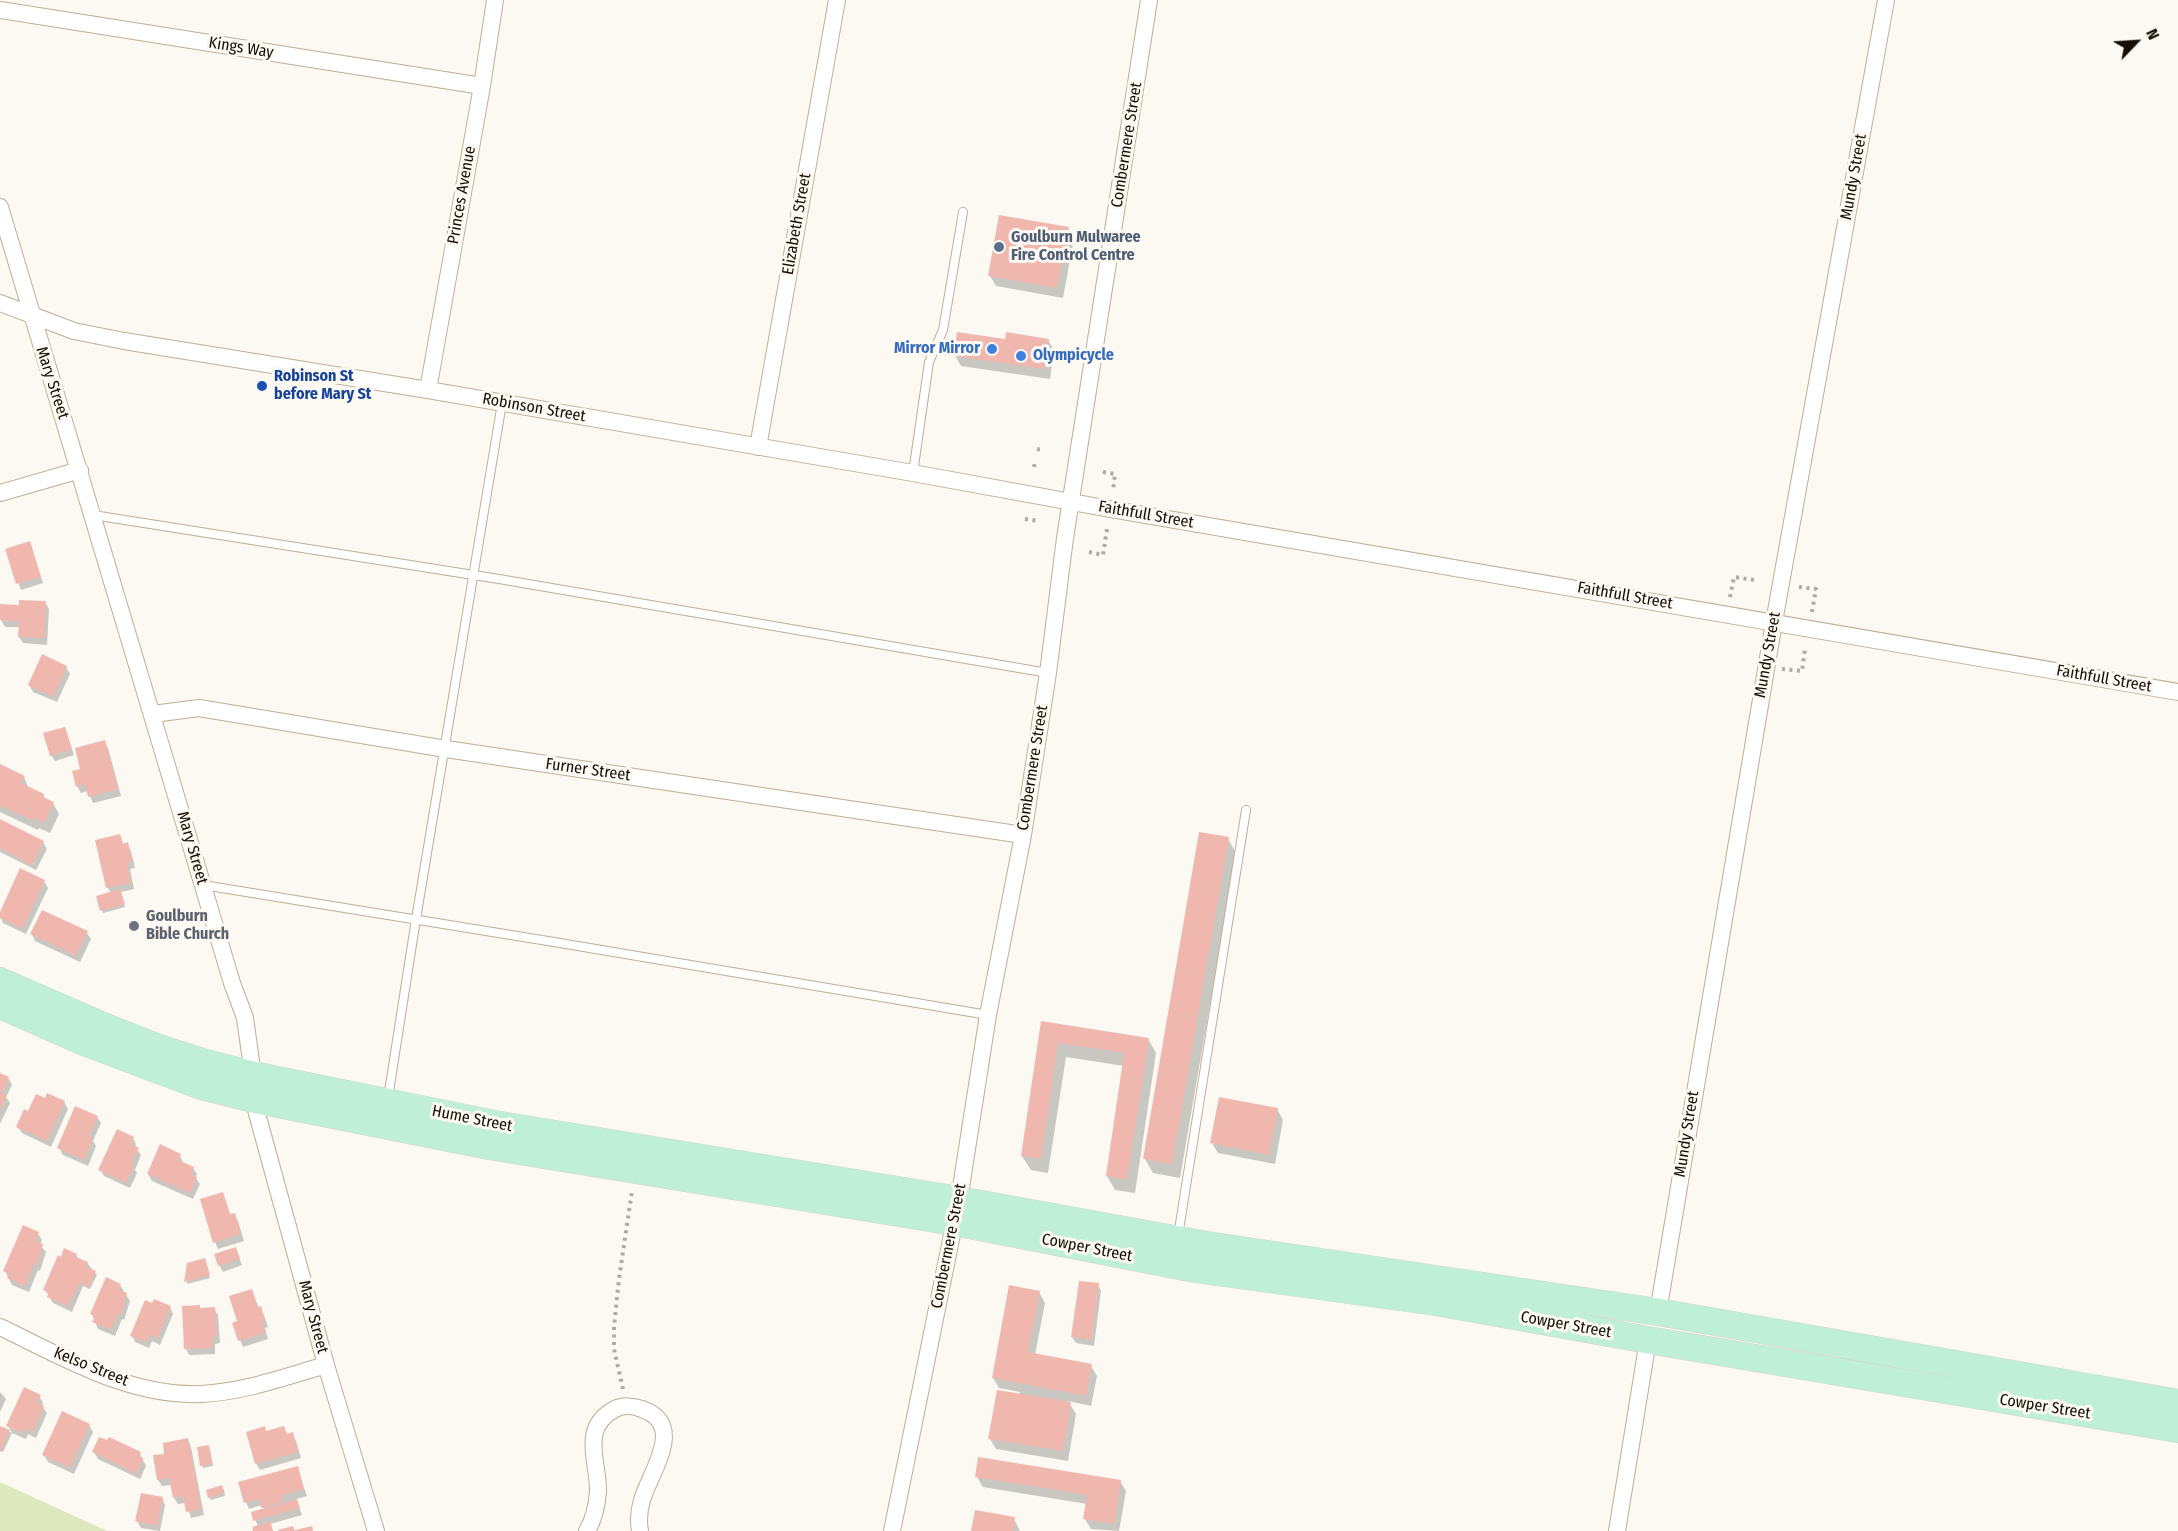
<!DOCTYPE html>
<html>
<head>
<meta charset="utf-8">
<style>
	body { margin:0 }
	#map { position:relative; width:2178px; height:1531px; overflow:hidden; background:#fcf9f3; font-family:"Fira Sans Condensed",sans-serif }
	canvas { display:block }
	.north { position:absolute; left:2106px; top:12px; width:60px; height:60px; -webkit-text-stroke:4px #fcf9f3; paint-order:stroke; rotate:65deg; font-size:16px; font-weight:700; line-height:24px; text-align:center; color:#140e05 }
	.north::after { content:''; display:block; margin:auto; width:21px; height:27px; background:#140e05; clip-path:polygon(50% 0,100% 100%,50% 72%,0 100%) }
</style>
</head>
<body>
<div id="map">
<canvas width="2178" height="1531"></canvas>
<div class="north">N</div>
</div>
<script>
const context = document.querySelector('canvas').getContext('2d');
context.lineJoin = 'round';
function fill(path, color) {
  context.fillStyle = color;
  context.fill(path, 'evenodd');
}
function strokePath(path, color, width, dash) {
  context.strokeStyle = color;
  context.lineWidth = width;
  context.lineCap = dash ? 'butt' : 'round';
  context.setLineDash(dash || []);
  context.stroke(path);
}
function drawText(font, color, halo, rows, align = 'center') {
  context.font = font + ' "Fira Sans Condensed",sans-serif';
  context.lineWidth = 6;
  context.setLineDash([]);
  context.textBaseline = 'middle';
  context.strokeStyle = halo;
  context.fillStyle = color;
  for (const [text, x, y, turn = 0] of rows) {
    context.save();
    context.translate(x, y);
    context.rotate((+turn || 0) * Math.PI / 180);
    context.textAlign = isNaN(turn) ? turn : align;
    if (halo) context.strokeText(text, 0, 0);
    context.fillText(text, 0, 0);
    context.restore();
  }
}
const green = new Path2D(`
	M 0,1482 L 107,1531 L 0,1531 Z`);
const shadow = new Path2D(`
	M 1068,228 L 1074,238 L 1063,298 L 996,286 L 990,276 Z
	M 1048,340 L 1054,350 L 1050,379 L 961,366 L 955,355 Z
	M 29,543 L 43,583 L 21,590 L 7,550 Z
	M 45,602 L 49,609 L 47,645 L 23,643 L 19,637 L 20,627 L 5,627 L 1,620 L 20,606 Z
	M 42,656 L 66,667 L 70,674 L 57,702 L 33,692 L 29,685 Z
	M 65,728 L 74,755 L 55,761 L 51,755 Z
	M 104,742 L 108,748 L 121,796 L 93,803 L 88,791 L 81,793 L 77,786 L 82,770 Z
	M 0,766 L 24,777 L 29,789 L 43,795 L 47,801 L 53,803 L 59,814 L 50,833 L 39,828 L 38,830 L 0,812 Z
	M 0,820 L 43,842 L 47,849 L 36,870 L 0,852 Z
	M 120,836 L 124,845 L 127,844 L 131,851 L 135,868 L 130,869 L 134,889 L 121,892 L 125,907 L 103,913 L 98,897 L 111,893 L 108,888 L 97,841 Z
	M 1228,839 L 1236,853 L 1180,1178 L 1153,1173 L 1145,1159 Z
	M 44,881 L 48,888 L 26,934 L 3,923 L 0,915 Z
	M 87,933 L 91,939 L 80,962 L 35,941 L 32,934 Z
	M 1043,1023 L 1148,1039 L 1156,1053 L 1135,1193 L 1115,1190 L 1107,1176 L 1124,1066 L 1066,1057 L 1048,1173 L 1031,1170 L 1022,1156 Z
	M 0,1074 L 8,1078 L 12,1085 L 6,1097 L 10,1103 L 0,1124 Z
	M 64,1102 L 68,1109 L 51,1147 L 22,1133 L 18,1127 L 29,1113 Z
	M 1277,1109 L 1283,1120 L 1275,1164 L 1218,1153 L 1212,1143 Z
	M 97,1117 L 101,1123 L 93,1141 L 96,1146 L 88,1166 L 63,1155 L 59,1148 Z
	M 133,1138 L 136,1144 L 135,1147 L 141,1155 L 135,1170 L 137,1173 L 130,1188 L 104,1176 L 100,1169 Z
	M 180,1155 L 183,1163 L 193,1168 L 197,1174 L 195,1177 L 200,1184 L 193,1199 L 152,1181 L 148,1174 Z
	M 222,1194 L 231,1216 L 234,1215 L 238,1221 L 244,1241 L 218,1249 L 215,1242 Z
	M 38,1234 L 42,1240 L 40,1245 L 46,1252 L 40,1271 L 38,1270 L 29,1292 L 12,1285 L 5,1271 Z
	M 235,1248 L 242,1265 L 223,1272 L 219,1265 Z
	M 76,1255 L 79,1260 L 87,1263 L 97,1275 L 90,1289 L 83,1286 L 72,1312 L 53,1303 L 45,1290 Z
	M 206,1263 L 210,1278 L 187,1284 L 188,1265 Z
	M 120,1285 L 130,1301 L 124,1320 L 122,1319 L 115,1336 L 98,1329 L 92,1314 Z
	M 1098,1285 L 1101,1291 L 1094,1346 L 1076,1343 L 1072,1337 Z
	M 251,1290 L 259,1309 L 264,1315 L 268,1327 L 265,1328 L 268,1339 L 243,1347 L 234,1324 L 239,1322 Z
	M 1039,1292 L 1045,1303 L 1035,1355 L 1091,1366 L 1097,1376 L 1091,1406 L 1068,1401 L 1076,1414 L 1068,1461 L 996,1449 L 990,1439 L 1020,1392 L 999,1388 L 993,1378 Z
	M 153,1305 L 170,1307 L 173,1314 L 160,1345 L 152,1341 L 149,1348 L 135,1342 L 132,1335 Z
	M 201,1309 L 214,1309 L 218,1315 L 220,1343 L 215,1344 L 215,1354 L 189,1355 L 186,1349 Z
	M 0,1392 L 6,1399 L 0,1412 Z
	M 39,1396 L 43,1403 L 42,1406 L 47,1413 L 36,1438 L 28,1434 L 26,1439 L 12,1433 L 3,1452 L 0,1451 L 0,1427 L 12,1433 L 8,1426 Z
	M 89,1425 L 93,1432 L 74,1474 L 48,1462 L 44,1455 Z
	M 283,1428 L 288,1435 L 292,1434 L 296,1441 L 301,1458 L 260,1470 L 256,1463 L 267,1432 Z
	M 188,1440 L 191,1447 L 204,1515 L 191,1518 L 186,1503 L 178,1504 L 174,1498 L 171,1485 L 162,1486 L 158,1480 L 166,1455 Z
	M 210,1449 L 213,1466 L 203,1468 L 202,1465 Z
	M 94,1452 L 140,1454 L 146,1466 L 140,1479 L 98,1459 Z
	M 297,1468 L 307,1496 L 296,1499 L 302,1515 L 270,1524 L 273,1531 L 254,1531 L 258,1526 L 252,1513 L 264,1510 L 262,1505 L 249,1509 L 246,1502 Z
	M 977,1477 L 1120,1481 L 1126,1491 L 1119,1531 L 1091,1529 L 1085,1519 L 1087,1504 L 983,1487 Z
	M 223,1489 L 225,1496 L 211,1500 L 209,1497 Z
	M 162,1498 L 165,1505 L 160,1531 L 141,1528 L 137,1521 Z
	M 1014,1519 L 1020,1531 L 973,1531 Z`);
const building = new Path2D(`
	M 999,215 L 1069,227 L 1057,288 L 988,276 Z
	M 957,332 L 1005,339 L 1006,332 L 1049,339 L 1044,369 L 953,356 Z
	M 30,541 L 41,577 L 16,584 L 5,549 Z
	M 19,600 L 46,601 L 44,638 L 18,637 L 19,621 L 0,620 L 0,604 L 19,605 Z
	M 42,654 L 67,666 L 53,697 L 28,685 Z
	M 65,727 L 72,749 L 50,756 L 43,733 Z
	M 105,740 L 118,789 L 88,797 L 85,784 L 76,787 L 72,771 L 80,769 L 75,748 Z
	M 0,764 L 25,776 L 21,783 L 44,794 L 43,797 L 54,802 L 44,823 L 33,818 L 32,820 L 0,806 Z
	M 0,819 L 44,841 L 32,865 L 0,848 Z
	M 1199,832 L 1229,837 L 1172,1164 L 1143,1159 Z
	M 120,834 L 123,844 L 128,842 L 132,861 L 127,862 L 131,883 L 106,888 L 95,840 Z
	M 20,868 L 45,880 L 22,929 L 0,918 L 0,912 Z
	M 120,889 L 125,904 L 100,911 L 96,896 Z
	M 42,910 L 88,931 L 76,956 L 30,934 Z
	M 1041,1021 L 1149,1038 L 1127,1180 L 1106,1176 L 1124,1053 L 1058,1043 L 1041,1159 L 1021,1156 Z
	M 0,1073 L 9,1077 L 2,1093 L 7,1095 L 0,1110 Z
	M 47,1093 L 65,1101 L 47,1141 L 16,1127 L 24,1109 L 28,1111 L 36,1094 L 45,1098 Z
	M 1219,1097 L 1278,1108 L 1269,1155 L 1210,1143 Z
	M 75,1106 L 98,1116 L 89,1136 L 93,1138 L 84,1160 L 57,1148 Z
	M 117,1129 L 134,1137 L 131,1144 L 139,1148 L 131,1164 L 134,1165 L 126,1183 L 98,1170 Z
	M 160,1144 L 181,1154 L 178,1160 L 194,1167 L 191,1174 L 197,1177 L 190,1193 L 147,1174 Z
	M 223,1192 L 230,1214 L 235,1213 L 241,1234 L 213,1243 L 200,1199 Z
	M 23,1225 L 39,1232 L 35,1241 L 43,1244 L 37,1265 L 34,1264 L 25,1286 L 7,1278 L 9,1274 L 3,1271 Z
	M 236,1247 L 240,1259 L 218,1266 L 214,1254 Z
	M 64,1248 L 77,1254 L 76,1257 L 88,1262 L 86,1267 L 96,1271 L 89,1287 L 79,1283 L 68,1306 L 47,1297 L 49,1293 L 43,1290 L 58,1255 L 61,1257 Z
	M 205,1258 L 210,1275 L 184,1282 L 187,1263 Z
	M 106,1277 L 121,1284 L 118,1289 L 127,1293 L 121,1314 L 118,1313 L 111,1330 L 92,1322 L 95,1316 L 90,1314 Z
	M 1079,1281 L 1099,1283 L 1091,1340 L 1071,1337 Z
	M 1009,1285 L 1040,1291 L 1028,1352 L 1092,1364 L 1086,1396 L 992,1378 Z
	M 252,1289 L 258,1307 L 261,1306 L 265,1321 L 262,1322 L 266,1333 L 238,1341 L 232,1323 L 237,1321 L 229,1296 Z
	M 154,1299 L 171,1306 L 157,1339 L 149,1335 L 146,1342 L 130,1336 L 145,1300 L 152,1303 Z
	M 200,1305 L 200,1308 L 215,1307 L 217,1337 L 212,1337 L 213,1348 L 184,1349 L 182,1306 Z
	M 24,1387 L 41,1395 L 37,1402 L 44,1406 L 32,1432 L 25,1428 L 23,1433 L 6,1426 Z
	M 997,1390 L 1071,1402 L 1063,1451 L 988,1439 Z
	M 62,1411 L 90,1424 L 70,1468 L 42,1455 Z
	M 0,1426 L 10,1430 L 0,1453 Z
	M 265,1426 L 266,1431 L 284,1426 L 287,1434 L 293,1432 L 298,1452 L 255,1464 L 246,1432 Z
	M 99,1437 L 107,1440 L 109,1437 L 141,1452 L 139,1456 L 143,1458 L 136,1474 L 92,1452 Z
	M 188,1438 L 201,1509 L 186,1512 L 183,1496 L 173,1498 L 169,1478 L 157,1480 L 153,1455 L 164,1454 L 163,1443 Z
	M 209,1445 L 212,1464 L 200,1466 L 197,1447 Z
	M 978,1457 L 1121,1480 L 1114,1524 L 1083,1519 L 1087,1495 L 975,1477 Z
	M 298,1466 L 304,1489 L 282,1495 L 283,1501 L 261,1508 L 259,1499 L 244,1503 L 238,1482 Z
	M 222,1485 L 225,1493 L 208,1498 L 206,1490 Z
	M 141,1493 L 163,1497 L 157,1526 L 135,1521 Z
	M 297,1499 L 300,1508 L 253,1521 L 251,1512 Z
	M 975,1510 L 1015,1517 L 1013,1531 L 971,1531 Z
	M 270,1521 L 273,1531 L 253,1531 L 252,1527 Z
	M 293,1526 L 295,1531 L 278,1531 L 278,1530 Z
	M 312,1526 L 313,1531 L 295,1531 L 295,1530 Z`);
const path = new Path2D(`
	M 1037,449 L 1043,450
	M 1034,467 L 1035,462
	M 1103,472 L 1115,474 L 1113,491
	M 1025,519 L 1039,521
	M 1089,552 L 1103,555 L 1107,529
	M 1799,587 L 1816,589 L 1812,612
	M 1730,597 L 1734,577 L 1754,580
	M 1782,669 L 1802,671 L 1805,649
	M 623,1389 L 614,1349 L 614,1327 L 619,1279 L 632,1191`);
const service = new Path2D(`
	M 913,473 L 929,362 L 943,330 L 963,212
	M 93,515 L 499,579 L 1048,673
	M 203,885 L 554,942 L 988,1015
	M 388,1098 L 416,919 L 502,403
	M 1178,1236 L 1246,810`);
const minor = new Path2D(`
	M 0,10 L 482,86
	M 0,207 L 232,983 L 245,1018 L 253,1075 L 253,1099 L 326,1365 L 376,1531
	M 0,303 L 74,331 L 124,341 L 428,390 L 913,473 L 1110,509 L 2178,692
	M 428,390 L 482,86 L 495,0
	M 758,447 L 837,0
	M 0,493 L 80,470
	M 153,714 L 199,708 L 446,749 L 1023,835
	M 1658,1312 L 1774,622 L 1886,0
	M 0,1327 C 63,1357 129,1397 201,1394 C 244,1392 285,1377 326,1365
	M 587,1531 C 594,1519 597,1505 598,1492 C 599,1462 579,1428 615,1409 C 623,1405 634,1406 642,1409 C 687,1425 650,1472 642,1500 C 639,1510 638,1520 640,1531
	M 892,1531 L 959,1200 L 988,1015 L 1023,835 L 1048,673 L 1065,538 L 1149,0
	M 1617,1531 L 1648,1340`);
const primary = new Path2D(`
	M 0,981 L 103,1026 L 156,1047 L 206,1063 L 253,1075 L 494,1124 L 959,1200 L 1207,1245 L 1658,1312 L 2178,1403
	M 0,1005 L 84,1042 L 201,1086 L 253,1099 L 489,1146 L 954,1222 L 1195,1269 L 1436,1302 L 1648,1340 L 2178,1429`);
const markers = [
	[999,247,6,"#5c6f8a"],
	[992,349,6,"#3f7fe0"],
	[1021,356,6,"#3f7fe0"],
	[262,386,6,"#1a4fb4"],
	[134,926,6,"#6b7280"]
];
const streetNames = [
	["Kings Way",241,48,9],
	["Combermere Street",1127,145,-81],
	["Mundy Street",1854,177,-80],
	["Princes Avenue",462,195,-80],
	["Elizabeth Street",797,224,-80],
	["Mary Street",52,383,72],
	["Robinson Street",534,408,10],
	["Faithfull Street",1146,515,10],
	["Faithfull Street",1625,596,10],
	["Mundy Street",1768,655,-80],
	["Faithfull Street",2104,679,10],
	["Combermere Street",1033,768,-81],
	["Furner Street",588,770,8],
	["Mary Street",192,848,74],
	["Hume Street",472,1119,11],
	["Mundy Street",1687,1134,-81],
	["Combermere Street",949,1246,-79],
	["Cowper Street",1087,1248,11],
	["Mary Street",313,1317,75],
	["Cowper Street",1566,1325,10],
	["Kelso Street",91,1367,22],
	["Cowper Street",2045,1407,9]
];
const serviceNames = [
	["Goulburn Mulwaree",1011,238],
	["Fire Control Centre",1011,256]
];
const shopNames = [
	["Mirror Mirror",980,349],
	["Olympicycle",1033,356,"left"]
];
const transitNames = [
	["Robinson St",274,377],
	["before Mary St",274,395]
];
const worshipNames = [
	["Goulburn",146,917],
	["Bible Church",146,935]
];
fill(green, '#dee7be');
fill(shadow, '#0003');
fill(building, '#f0b7ae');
strokePath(service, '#bfae94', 10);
strokePath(minor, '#bfae94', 18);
strokePath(primary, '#d5d4d2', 28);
strokePath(path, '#aeaaa3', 4, [3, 4.5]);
strokePath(service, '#fff', 8);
strokePath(minor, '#fff', 16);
strokePath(primary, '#bfefd6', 27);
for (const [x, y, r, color] of markers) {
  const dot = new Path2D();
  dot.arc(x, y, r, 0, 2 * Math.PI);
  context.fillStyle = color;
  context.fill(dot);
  strokePath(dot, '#fcf9f3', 2);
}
drawText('16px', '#140e05', '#fcf9f3', streetNames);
drawText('bold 16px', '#4e5e75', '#fcf9f3', serviceNames, 'left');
drawText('bold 16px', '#366cbe', '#fcf9f3', shopNames, 'right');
drawText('bold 16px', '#164399', '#fcf9f3', transitNames, 'left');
drawText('bold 16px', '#5b616d', '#fcf9f3', worshipNames, 'left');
</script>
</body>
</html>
